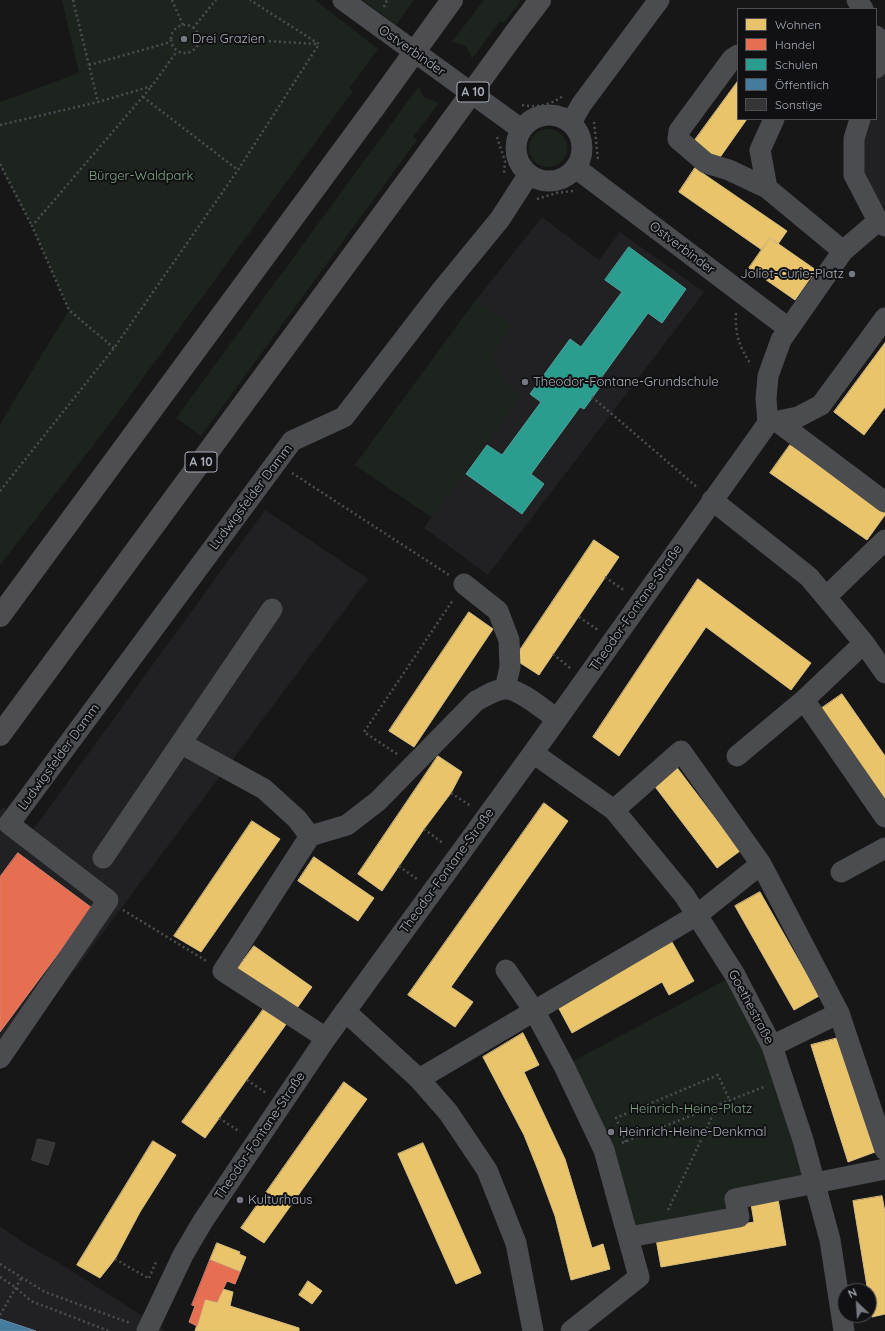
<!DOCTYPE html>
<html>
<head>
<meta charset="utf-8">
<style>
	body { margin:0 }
	#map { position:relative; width:885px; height:1331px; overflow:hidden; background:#171717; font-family:Quicksand,sans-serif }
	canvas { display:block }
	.legend { position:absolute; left:737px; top:8px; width:140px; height:112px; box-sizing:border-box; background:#111113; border:1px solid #4d4f55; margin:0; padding:5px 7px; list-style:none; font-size:12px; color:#a8adb8 }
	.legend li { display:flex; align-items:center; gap:8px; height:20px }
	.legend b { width:20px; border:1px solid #4d4f55 }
	.north { position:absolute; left:837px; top:1283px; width:40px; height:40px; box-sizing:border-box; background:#111113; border:1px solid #4d4f55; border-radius:50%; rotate:335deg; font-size:11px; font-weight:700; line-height:16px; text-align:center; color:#a8adb8 }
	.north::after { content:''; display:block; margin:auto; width:14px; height:18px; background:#757880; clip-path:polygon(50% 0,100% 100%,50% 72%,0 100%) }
</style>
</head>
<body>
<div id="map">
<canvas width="885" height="1331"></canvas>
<ul class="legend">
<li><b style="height:11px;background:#e9c46a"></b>Wohnen</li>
<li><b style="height:11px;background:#e76f51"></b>Handel</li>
<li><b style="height:11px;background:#2a9d8f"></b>Schulen</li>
<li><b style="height:11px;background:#457b9d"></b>Öffentlich</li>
<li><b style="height:11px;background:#353536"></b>Sonstige</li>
</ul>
<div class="north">N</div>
</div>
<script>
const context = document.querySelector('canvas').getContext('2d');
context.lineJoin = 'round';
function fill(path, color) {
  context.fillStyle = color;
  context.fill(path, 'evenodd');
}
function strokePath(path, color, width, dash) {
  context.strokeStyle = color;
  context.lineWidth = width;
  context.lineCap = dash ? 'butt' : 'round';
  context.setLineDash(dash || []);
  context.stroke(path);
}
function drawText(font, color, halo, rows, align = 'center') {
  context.font = font + ' Quicksand,sans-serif';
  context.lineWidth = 4;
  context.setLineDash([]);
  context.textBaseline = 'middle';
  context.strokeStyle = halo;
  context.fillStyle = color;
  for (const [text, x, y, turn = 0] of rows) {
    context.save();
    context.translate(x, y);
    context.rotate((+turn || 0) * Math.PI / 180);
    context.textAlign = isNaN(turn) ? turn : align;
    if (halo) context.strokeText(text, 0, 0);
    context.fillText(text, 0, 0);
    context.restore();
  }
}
const built = new Path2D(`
	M 885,52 L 885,208 L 875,200 L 859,170 L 864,119 L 876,119 L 876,78 Z
	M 542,217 L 599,260 L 620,232 L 704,292 L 488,575 L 424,528 L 431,517 L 355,465 L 476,300 Z
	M 265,510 L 368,579 L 0,1070 L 0,811 L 3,807 L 33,830 Z
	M 0,1226 L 24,1243 L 64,1266 L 166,1331 L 0,1331 Z`);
const green = new Path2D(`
	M 62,0 L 315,0 L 378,49 L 349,88 L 353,91 L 102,434 L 0,565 L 0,424 L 69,310 L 32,226 L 0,167 L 0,102 L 79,73 Z
	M 363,0 L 414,0 L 396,25 Z
	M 484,0 L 521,0 L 504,23 L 500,21 L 472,59 L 466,46 L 455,42 L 451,43 Z
	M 419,86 L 423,97 L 439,103 L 413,137 L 417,140 L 201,436 L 176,418 Z
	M529 148a19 19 0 1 1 38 0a19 19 0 1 1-38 0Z
	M 476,300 L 512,325 L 492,355 L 506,383 L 522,396 L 432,517 L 355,465 Z
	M 735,975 L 815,1183 L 736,1199 L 739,1217 L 629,1237 L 564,1066 Z`);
const homes = new Path2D(`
	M 738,81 L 738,119 L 747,119 L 716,163 L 692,144 Z
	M 695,168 L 787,231 L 778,244 L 770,238 L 762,250 L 679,192 Z
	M 770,238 L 816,270 L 795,300 L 749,268 Z
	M 885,343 L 885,407 L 864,435 L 834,412 Z
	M 790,445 L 885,511 L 885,515 L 867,540 L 770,473 Z
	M 594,540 L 619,557 L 539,675 L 514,659 Z
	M 698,579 L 811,663 L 791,690 L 706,627 L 619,756 L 593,737 Z
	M 469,612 L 493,629 L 414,747 L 389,731 Z
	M 842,694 L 885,756 L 885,805 L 819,710 Z
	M 438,756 L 462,772 L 451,793 L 424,829 L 382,891 L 358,874 Z
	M 675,765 L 740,851 L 717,868 L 653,784 Z
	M 544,803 L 568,821 L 451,987 L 473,1002 L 455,1027 L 408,995 Z
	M 252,821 L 280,839 L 201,952 L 174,936 Z
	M 314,857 L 374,898 L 358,921 L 298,881 Z
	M 760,892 L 819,996 L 794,1010 L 735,906 Z
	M 672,942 L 694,981 L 669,995 L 662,982 L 572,1033 L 558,1007 Z
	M 254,946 L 312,987 L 295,1011 L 237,969 Z
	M 265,1007 L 287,1023 L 205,1138 L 182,1122 Z
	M 523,1033 L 539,1065 L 524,1072 L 565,1159 L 592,1248 L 603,1244 L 610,1269 L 571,1280 L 555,1216 L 538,1170 L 524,1135 L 483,1057 Z
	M 838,1038 L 875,1152 L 848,1162 L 811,1045 Z
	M 344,1082 L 367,1099 L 264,1243 L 241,1228 Z
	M 153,1141 L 176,1155 L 140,1212 L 115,1259 L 100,1278 L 77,1265 Z
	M 423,1143 L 481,1273 L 456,1284 L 398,1154 Z
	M 882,1196 L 885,1212 L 885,1314 L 872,1317 L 853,1201 Z
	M 778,1199 L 786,1245 L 661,1267 L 656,1239 L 754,1222 L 751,1204 Z
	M 217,1243 L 240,1252 L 239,1254 L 246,1257 L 240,1272 L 210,1260 Z
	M 308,1281 L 322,1291 L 312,1304 L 299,1295 Z
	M 223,1289 L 233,1292 L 230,1306 L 299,1328 L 299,1331 L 195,1331 L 205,1299 L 217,1302 Z`);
const shops = new Path2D(`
	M 18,853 L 92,908 L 0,1032 L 0,877 Z
	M 210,1260 L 240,1272 L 235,1284 L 227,1281 L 217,1302 L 205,1299 L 197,1326 L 189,1322 L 195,1306 L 192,1305 Z`);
const schools = new Path2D(`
	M 629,247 L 686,289 L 662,323 L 648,313 L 601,378 L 605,380 L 584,409 L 580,407 L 531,474 L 544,484 L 522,514 L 466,474 L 487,445 L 502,455 L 541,402 L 530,394 L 570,339 L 581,347 L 622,292 L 605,280 Z`);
const public = new Path2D(`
	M 0,1319 L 36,1331 L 0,1331 Z`);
const building = new Path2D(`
	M 38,1139 L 55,1143 L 48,1165 L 32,1160 Z`);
const path = new Path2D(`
	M 73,0 L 98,102
	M 172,0 L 183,25
	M 384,7 L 387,0
	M171 39a14 14 0 1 1 28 0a14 14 0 1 1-28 0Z
	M 193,28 L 216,0
	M 199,37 L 317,44
	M 89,65 L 171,42
	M 143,97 L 238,170
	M 522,105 C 537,108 550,105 563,96
	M 594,122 L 598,160
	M 0,125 L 98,102 L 152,86 L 177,51
	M 497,137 L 505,161 L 504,175
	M 0,164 L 32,226
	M 537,199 L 557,193 L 573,191
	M 736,313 C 735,336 739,345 751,365
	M 114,348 L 69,310 L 32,226 L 152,86
	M 592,397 L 698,488
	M 292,473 L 449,575
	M 0,491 L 114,348 L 238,170 L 319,44 L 250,0
	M 605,577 L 625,591
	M 579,617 L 598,630
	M 553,654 L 570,668
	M 397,754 L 364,732 L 453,600
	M 451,793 L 471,806
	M 424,829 L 444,844
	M 399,866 L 418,880
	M 123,910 L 208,962
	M 247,1080 L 266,1093
	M 219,1118 L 240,1132
	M 626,1142 L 616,1118 L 718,1075 L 730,1101
	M 622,1143 L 766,1086
	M 668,1210 L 717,1106
	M 115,1259 L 148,1278
	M 0,1264 L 45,1292 L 130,1323
	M 0,1277 L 15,1287 L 31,1301 L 109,1331
	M 149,1278 L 156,1262
	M 0,1315 L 22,1277`);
const minor = new Path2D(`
	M 343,0 L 521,129
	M 857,0 L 863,9
	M 876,36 L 882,49 L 876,68
	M 738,55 L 732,59 L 679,131 L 678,139 L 706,163 L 729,170 L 767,188
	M516 148a33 33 0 1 1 66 0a33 33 0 1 1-66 0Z
	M 774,119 L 760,150 L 767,188 L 843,251
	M 860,119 L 854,139 L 854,175 L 878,221
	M 571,123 L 581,105 L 659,0
	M 576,168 L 788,328
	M 778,422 L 885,502
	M 768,423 L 766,399 L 768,376 L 781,340 L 843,251 L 878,221 L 885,226
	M 768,423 L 798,417 L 821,405 L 885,318
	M 712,500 L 809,577 L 864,643 L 885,673
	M 464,584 L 498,611 L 509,640 L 510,667 L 505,689
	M 826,597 L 885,540
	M 804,700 L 885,817
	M 182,744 L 264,789 L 297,819 L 310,836
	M 533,753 L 614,810 L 684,895 L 735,975 L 772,1046 L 803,1140 L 830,1240 L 844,1331
	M 737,756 L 804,700 L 864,643
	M 614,810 L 681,751 L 761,864 L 839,1013 L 885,1150
	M 9,824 L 292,441 L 344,417 L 441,291 L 500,219 L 529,174
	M 103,858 L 272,609
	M 841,872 L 885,848
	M 506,970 L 535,1012 L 564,1066 L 604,1150 L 639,1277 L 571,1331
	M 345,1011 L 419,1079 L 448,1112 L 487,1170 L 516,1243 L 533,1331
	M 326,1038 L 223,971 L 310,836 L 347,825 L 378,801 L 476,701 C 484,697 496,689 505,689 C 519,688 545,711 557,719
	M 772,1046 L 839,1013
	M 0,1058 L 108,900 L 9,824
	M 419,1079 L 697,915 L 761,864
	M 629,1237 L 739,1217 L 735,1199 L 885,1169
	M 147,1331 L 183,1255 L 203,1221 L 326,1038 L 533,753 L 768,423`);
const highway = new Path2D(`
	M 515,33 L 540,0
	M 0,616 L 374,108
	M 0,735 L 430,150`);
const highwayBridge = new Path2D(`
	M 374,108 L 452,0
	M 430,150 L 515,33`);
const markers = [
	[184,39,4,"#757880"],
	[852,274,4,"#757880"],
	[525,382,4,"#757880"],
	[611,1132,4,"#757880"],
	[240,1200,4,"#757880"]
];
const shields = [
	[473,92,32],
	[201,462,32]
];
const shieldNames = [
	["A 10",473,92],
	["A 10",201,462]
];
const poiNames = [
	["Drei Grazien",192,39],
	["Joliot-Curie-Platz",844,274,"right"],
	["Theodor-Fontane-Grundschule",533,382],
	["Heinrich-Heine-Denkmal",619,1132],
	["Kulturhaus",248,1200]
];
const streetNames = [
	["Ostverbinder",412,51,35],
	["Ostverbinder",682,248,37],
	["Ludwigsfelder Damm",251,497,-53],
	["Theodor-Fontane-Straße",636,608,-55],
	["Ludwigsfelder Damm",59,757,-54],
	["Theodor-Fontane-Straße",447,871,-54],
	["Goethestraße",751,1007,62],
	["Theodor-Fontane-Straße",260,1136,-56]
];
const parkNames = [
	["Bürger-Waldpark",141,176],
	["Heinrich-Heine-Platz",691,1109]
];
fill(built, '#212123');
fill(green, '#1d241e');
fill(homes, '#e9c46a');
strokePath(homes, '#d6bd81', 1);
fill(shops, '#e76f51');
strokePath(shops, '#d48270', 1);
fill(schools, '#2a9d8f');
strokePath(schools, '#50a29b', 1);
fill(public, '#457b9d');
strokePath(public, '#638aa5', 1);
fill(building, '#353536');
strokePath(building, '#3f4043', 1);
strokePath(path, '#4d4e52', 2.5, [2, 3]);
strokePath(minor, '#4b4c50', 21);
strokePath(highway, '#4e4e51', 22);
strokePath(highwayBridge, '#4e4e51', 22);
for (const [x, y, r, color] of markers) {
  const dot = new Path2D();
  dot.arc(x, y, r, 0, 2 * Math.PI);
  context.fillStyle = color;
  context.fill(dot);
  strokePath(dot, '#111113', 1.5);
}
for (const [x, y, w] of shields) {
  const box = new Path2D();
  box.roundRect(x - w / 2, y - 10, w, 20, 3);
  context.fillStyle = '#111113';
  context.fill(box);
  strokePath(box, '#a8adb8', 1);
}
drawText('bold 12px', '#a8adb8', null, shieldNames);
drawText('13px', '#a8adb8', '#111113', poiNames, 'left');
drawText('13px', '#a8adb8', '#111113', streetNames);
drawText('13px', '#7fa381', '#111113', parkNames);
</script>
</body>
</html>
